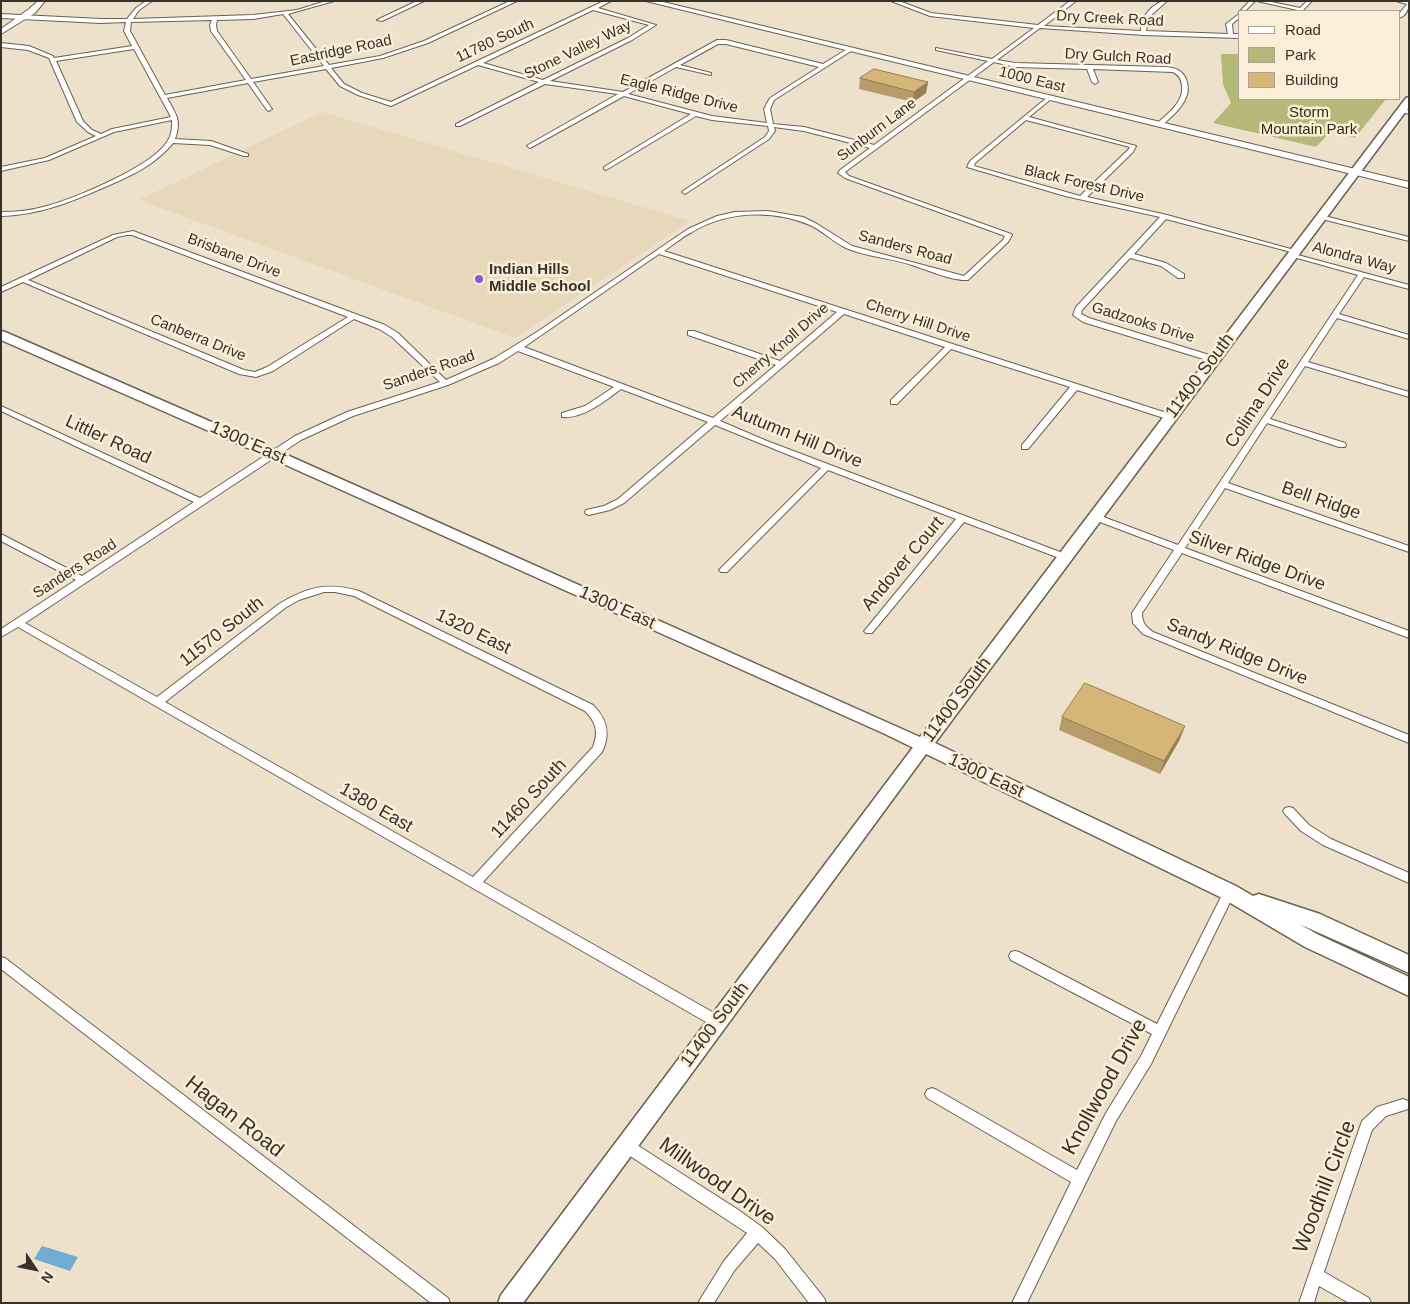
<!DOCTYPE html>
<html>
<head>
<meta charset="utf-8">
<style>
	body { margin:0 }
	#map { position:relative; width:1410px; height:1304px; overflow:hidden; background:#ede1cc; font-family:Helvetica,sans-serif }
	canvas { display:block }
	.frame { position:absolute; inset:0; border:2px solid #37332a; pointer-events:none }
	.legend { position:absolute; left:1238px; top:10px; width:162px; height:90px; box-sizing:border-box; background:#fbeed9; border:1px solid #ada393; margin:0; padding:6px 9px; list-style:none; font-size:15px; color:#37332a }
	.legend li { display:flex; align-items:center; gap:10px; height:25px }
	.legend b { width:25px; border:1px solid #ada393 }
	.north { position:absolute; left:10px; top:1244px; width:50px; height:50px; -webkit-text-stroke:4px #fbeed9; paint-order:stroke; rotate:124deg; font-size:14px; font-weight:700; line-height:20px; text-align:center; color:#37332a }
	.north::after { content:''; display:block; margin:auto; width:18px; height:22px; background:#37332a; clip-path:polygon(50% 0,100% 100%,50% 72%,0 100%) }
</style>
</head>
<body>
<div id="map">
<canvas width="1410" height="1304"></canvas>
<div class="frame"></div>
<ul class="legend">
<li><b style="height:6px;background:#fff"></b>Road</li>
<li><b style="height:14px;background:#b5b879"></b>Park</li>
<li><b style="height:14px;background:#d6b579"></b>Building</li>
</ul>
<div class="north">N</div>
</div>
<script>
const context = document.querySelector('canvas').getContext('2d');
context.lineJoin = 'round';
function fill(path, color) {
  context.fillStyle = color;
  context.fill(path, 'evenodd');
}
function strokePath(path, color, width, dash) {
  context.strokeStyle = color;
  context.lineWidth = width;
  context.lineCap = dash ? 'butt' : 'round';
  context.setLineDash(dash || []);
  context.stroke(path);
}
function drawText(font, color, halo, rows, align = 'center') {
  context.font = font + ' Helvetica,sans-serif';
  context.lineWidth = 5;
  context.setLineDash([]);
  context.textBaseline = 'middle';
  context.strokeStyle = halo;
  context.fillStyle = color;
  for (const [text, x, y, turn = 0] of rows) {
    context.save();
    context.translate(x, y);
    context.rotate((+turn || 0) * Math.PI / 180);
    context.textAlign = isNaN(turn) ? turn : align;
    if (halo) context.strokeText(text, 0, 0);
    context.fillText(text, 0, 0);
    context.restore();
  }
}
const built = new Path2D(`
	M 322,112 L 690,221 L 515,338 L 139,200 Z`);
const green = new Path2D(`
	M 1221,54 L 1239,54 L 1239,99 L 1386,99 L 1355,138 L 1330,132 L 1316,147 L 1213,123 L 1231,103 L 1223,84 Z`);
const water = new Path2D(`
	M 42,1246 L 78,1257 L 70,1271 L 34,1259 Z`);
const minor = new Path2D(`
	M 146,1 L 152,1 L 139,10 L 133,19 L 253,15 L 297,10 L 326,1 L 334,1 L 288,14 L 329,65 L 380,56 L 424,41 L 510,1 L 517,1 L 428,43 L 383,58 L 331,68 L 344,84 L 362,93 L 391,102 L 604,1 L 611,1 L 598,8 L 656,25 L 632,40 L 550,81 L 623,92 L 717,40 L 726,40 L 823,64 L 849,48 L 852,50 L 851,51 L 774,100 L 770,109 L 773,124 L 804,127 L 874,145 L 988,61 L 936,50 L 936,48 L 992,59 L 1034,28 L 930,16 L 891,1 L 899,1 L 931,13 L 1038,25 L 1070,1 L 1076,1 L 1044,26 L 1141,31 C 1140,17 1154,1 1167,1 L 1148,18 L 1146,31 L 1228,34 L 1226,24 L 1239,14 L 1239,18 L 1232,24 L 1233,34 L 1239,34 L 1239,38 L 1144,35 L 1040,28 L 997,60 L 1015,63 L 1166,67 C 1175,68 1182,70 1186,79 C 1194,99 1174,115 1161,126 L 1156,125 C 1167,113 1184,104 1182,85 C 1181,79 1179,75 1173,72 L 1093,69 L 1098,82 L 1095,84 L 1092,82 L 1087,69 L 1015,67 L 994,62 L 845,172 L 849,176 L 1011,234 L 1012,235 L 1008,242 L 968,280 C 952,281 927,270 912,265 C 891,258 867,257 846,248 C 833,242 823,231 810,225 C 773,209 727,211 692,232 C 682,237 673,245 664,251 L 1173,415 L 1173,419 L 1167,419 L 1077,390 L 1028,449 L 1022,449 L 1022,445 L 1070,387 L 951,349 L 897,404 L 891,404 L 891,400 L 945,347 L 844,314 L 720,421 L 767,441 L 1068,555 L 1070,557 L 1068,559 L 1062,559 L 964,522 L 872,633 L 866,633 L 864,631 L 866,629 L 956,519 L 828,470 L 727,572 L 721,572 L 719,570 L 821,468 L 715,425 L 624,503 L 610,510 L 589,515 L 586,514 L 585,512 L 586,510 L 604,506 L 618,499 L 708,422 L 621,389 C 605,401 583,419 562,417 L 562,413 L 585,406 L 614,387 L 518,351 L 499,363 L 448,385 L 353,416 L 301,440 L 25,623 L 157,697 L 279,604 C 307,587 327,582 359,591 L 593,705 C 607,719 611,734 602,752 L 483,882 L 723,1018 L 724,1022 L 723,1026 L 718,1028 L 713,1026 L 18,627 L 1,637 L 1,629 L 76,580 L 1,541 L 1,534 L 82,576 L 194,502 L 1,411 L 1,406 L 200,498 L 295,436 L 347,412 L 440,382 L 392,337 L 379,329 L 354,319 L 273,371 L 256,377 L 239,374 L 23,282 L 1,292 L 1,287 L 113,235 L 133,231 L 385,325 L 398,333 L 446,380 L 493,359 L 537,332 L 688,229 L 717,216 L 735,212 L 768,211 L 803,217 L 817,224 L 852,246 L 964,276 L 1003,240 L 1005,236 L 845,178 L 838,173 L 840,170 L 870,148 L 804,131 L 774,127 L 775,131 L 769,139 L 685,194 L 682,192 L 683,191 L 765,137 L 769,131 L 768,126 L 712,120 L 696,116 L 606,170 L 604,169 L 604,167 L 691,114 L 624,96 L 530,148 L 527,146 L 528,145 L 618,94 L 545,84 L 460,126 L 456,126 L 456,124 L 539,82 L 478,65 L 391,106 L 358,95 L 340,86 L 326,69 L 253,82 L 272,109 L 269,111 L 267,110 L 248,83 L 167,98 C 176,114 182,121 175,139 L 211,141 L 248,154 L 248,156 L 244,156 L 210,145 L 173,143 C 155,165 131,176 105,187 C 71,202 39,215 1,216 L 1,212 C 15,212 29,211 43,207 C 72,200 151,167 167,142 C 172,135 172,128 172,120 L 114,132 L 49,160 L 1,171 L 1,167 L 45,158 L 96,136 L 88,132 L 77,122 L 49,58 L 28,50 L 1,47 L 1,43 L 29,46 L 53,56 L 54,58 L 132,46 L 124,31 L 126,22 L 101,23 L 1,18 L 1,14 L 101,19 L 127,19 L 136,8 ZM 593,10 L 649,25 L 628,38 L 543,80 L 483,63 ZM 283,14 L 324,66 L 251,79 L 217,31 L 216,25 L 217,20 L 253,19 ZM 212,20 L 210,25 L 211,31 L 246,80 L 165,95 L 130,31 L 131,22 ZM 718,44 L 726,44 L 819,67 L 770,98 L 764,109 L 767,123 L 712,116 L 628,94 L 676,67 L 711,75 L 711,73 L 680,65 ZM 134,49 L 171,117 L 112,129 L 101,134 L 92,130 L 83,121 L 56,61 ZM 127,235 L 132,235 L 348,317 L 267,367 L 255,372 L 244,370 L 28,280 L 117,237 ZM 659,254 L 837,312 L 780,361 L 694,331 L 688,331 L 688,335 L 776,365 L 713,418 L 524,347 ZM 324,592 L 335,592 L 354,596 L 585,711 C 596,722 599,732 593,747 L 473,877 L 165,702 L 285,608 L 299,600 Z
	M 417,1 L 424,1 L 382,21 L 377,20 Z
	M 1250,1 L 1255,1 L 1245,11 L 1240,11 Z
	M 1257,1 L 1267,1 L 1300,8 L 1307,1 L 1312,1 L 1302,11 Z
	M 1396,1 L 1409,1 C 1409,9 1406,16 1399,18 L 1399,14 L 1407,4 Z
	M 1049,96 L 1051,97 L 1051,99 L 1029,117 L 1136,146 L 1133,152 L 1087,197 L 1167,215 L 1298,251 L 1295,253 L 1166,219 L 1134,254 L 1166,263 L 1184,274 L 1184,278 L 1178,278 L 1161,266 L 1130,258 L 1082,310 L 1081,314 L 1089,318 L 1216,357 L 1216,361 L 1210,361 L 1083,322 L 1073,315 L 1076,307 L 1160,217 L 1065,196 L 967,167 L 970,161 ZM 1026,120 L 1130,147 L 1128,150 L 1080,196 L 974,166 L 975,163 Z
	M 1401,108 L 1409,110 L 1409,114 L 1399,111 L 1398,110 Z
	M 1320,215 L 1409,237 L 1409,241 L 1318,218 L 1317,217 Z
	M 1290,254 L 1294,254 L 1409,285 L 1409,289 L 1364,277 L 1339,314 L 1409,335 L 1409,339 L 1337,318 L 1308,362 L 1409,392 L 1409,397 L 1305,366 L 1270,419 L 1345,443 L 1346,445 L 1345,447 L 1339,447 L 1267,423 L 1228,483 L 1409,546 L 1409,552 L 1225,488 L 1185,548 L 1409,631 L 1409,638 L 1182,553 L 1142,613 C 1142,623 1146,627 1153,632 L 1409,735 L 1409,743 L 1143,634 L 1133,623 L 1132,613 L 1174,550 L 1092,519 L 1091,517 L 1092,515 L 1098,515 L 1178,545 L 1358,275 L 1290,256 Z
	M 1289,807 L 1293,808 L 1309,825 L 1331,839 L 1409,873 L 1409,883 L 1323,845 L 1301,831 L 1285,814 L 1283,811 L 1285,808 Z
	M 1229,887 L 1233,889 L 1235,892 L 1151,1064 L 1116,1121 L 1027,1303 L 1012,1303 L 1071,1182 L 927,1098 L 925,1094 L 927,1090 L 932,1088 L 937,1090 L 1077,1170 L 1106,1113 L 1141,1056 L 1152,1034 L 1011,960 L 1009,956 L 1011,952 L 1015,951 L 1019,952 L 1157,1024 L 1225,889 Z
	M 1,957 L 5,958 L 448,1298 L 450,1303 L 431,1303 L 1,969 Z
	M 1403,1099 L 1408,1101 L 1408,1109 L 1386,1116 L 1372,1130 L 1324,1272 L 1369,1298 L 1371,1303 L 1349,1303 L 1319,1286 L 1314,1303 L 1299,1303 L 1362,1121 L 1377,1107 Z
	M 626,1138 L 737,1209 L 762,1227 L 785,1249 L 824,1298 L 826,1303 L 809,1303 L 775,1259 L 758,1243 L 734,1271 L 714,1303 L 698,1303 L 724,1261 L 747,1233 L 621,1150 L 619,1145 L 621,1140 Z`);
const tertiary = new Path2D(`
	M 38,1 L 45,1 L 35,13 L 1,34 L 1,29 L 29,9 Z
	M 646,1 L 659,1 L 1409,182 L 1409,188 Z`);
const secondary = new Path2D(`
	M 923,740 L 929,742 L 931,746 L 929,750 L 523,1303 L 498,1303 L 501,1295 L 917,742 Z`);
const primary = new Path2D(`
	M 1409,97 L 1409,107 L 935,743 L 1236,886 L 1253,896 L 1259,894 L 1320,914 L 1409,955 L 1409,973 L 1299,924 L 1319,935 L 1409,977 L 1409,996 L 1305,947 L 1222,898 L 885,734 L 268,457 L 1,340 L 1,331 L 5,332 L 278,451 L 920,737 L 1406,98 Z`);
const wall = new Path2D(`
	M 860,78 L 928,82 L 926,93 L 913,102 L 859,89 Z
	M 1062,717 L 1180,739 L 1160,774 L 1059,730 Z`);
const shadedWall = new Path2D(`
	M 928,82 L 926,93 L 913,102 L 914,92 Z
	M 1185,726 L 1180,739 L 1160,774 L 1164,761 Z`);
const building = new Path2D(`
	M 874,69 L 928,82 L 914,92 L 860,78 Z
	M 1085,683 L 1185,726 L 1164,761 L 1062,717 Z`);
const markers = [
	[479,279,5,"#8b59d2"]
];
const farStreetnames = [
	["Dry Creek Road",1110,19,3],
	["11780 South",495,41,-25],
	["Stone Valley Way",578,50,-26],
	["Eastridge Road",341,51,-12],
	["Dry Gulch Road",1118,57,3],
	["1000 East",1032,80,14],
	["Eagle Ridge Drive",679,94,14],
	["Sunburn Lane",877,130,-37],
	["Black Forest Drive",1084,184,13],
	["Sanders Road",905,248,15],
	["Brisbane Drive",234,256,21],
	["Alondra Way",1354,258,15],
	["Cherry Hill Drive",918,321,18],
	["Gadzooks Drive",1143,323,17],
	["Canberra Drive",198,338,22],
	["Cherry Knoll Drive",781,346,-41],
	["Sanders Road",429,371,-19],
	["Sanders Road",75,569,-33]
];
const farParknames = [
	["Storm",1309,113],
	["Mountain Park",1309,130]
];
const farPoinames = [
	["Indian Hills",489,270],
	["Middle School",489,287]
];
const streetNames = [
	["11400 South",1200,376,-53],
	["Colima Drive",1258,403,-57],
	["Autumn Hill Drive",797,437,22],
	["Littler Road",108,440,25],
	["1300 East",248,443,24],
	["Bell Ridge",1321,501,19],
	["Silver Ridge Drive",1257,561,20],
	["Andover Court",903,564,-50],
	["1300 East",617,608,24],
	["11570 South",222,632,-38],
	["1320 East",473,632,26],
	["Sandy Ridge Drive",1237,652,22],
	["11400 South",957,700,-53],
	["1300 East",986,776,25],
	["11460 South",529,799,-47],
	["1380 East",376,808,30],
	["11400 South",715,1025,-53]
];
const nearStreetnames = [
	["Knollwood Drive",1105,1087,-61],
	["Hagan Road",234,1117,38],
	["Millwood Drive",717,1182,35],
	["Woodhill Circle",1325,1187,-69]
];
fill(built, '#e7d7bb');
fill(green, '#b5b879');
fill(water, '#70abd4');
strokePath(minor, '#6b614f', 2);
strokePath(tertiary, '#6b614f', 2);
strokePath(secondary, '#6b614f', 3);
strokePath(primary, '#6b614f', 3);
fill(minor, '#fff');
fill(tertiary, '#fff');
fill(secondary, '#fff');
fill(primary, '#fff');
fill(wall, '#b89c68');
fill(shadedWall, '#967f55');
fill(building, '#d6b579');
strokePath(building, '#967f55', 1);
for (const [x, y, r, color] of markers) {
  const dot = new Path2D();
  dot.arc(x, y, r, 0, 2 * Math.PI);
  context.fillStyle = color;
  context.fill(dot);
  strokePath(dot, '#fbeed9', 2);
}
drawText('15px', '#37332a', '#fbeed9', farStreetnames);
drawText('15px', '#2d2e11', '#fbeed9', farParknames);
drawText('bold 15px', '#37332a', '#fbeed9', farPoinames, 'left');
drawText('18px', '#37332a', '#fbeed9', streetNames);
drawText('21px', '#37332a', '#fbeed9', nearStreetnames);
</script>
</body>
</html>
